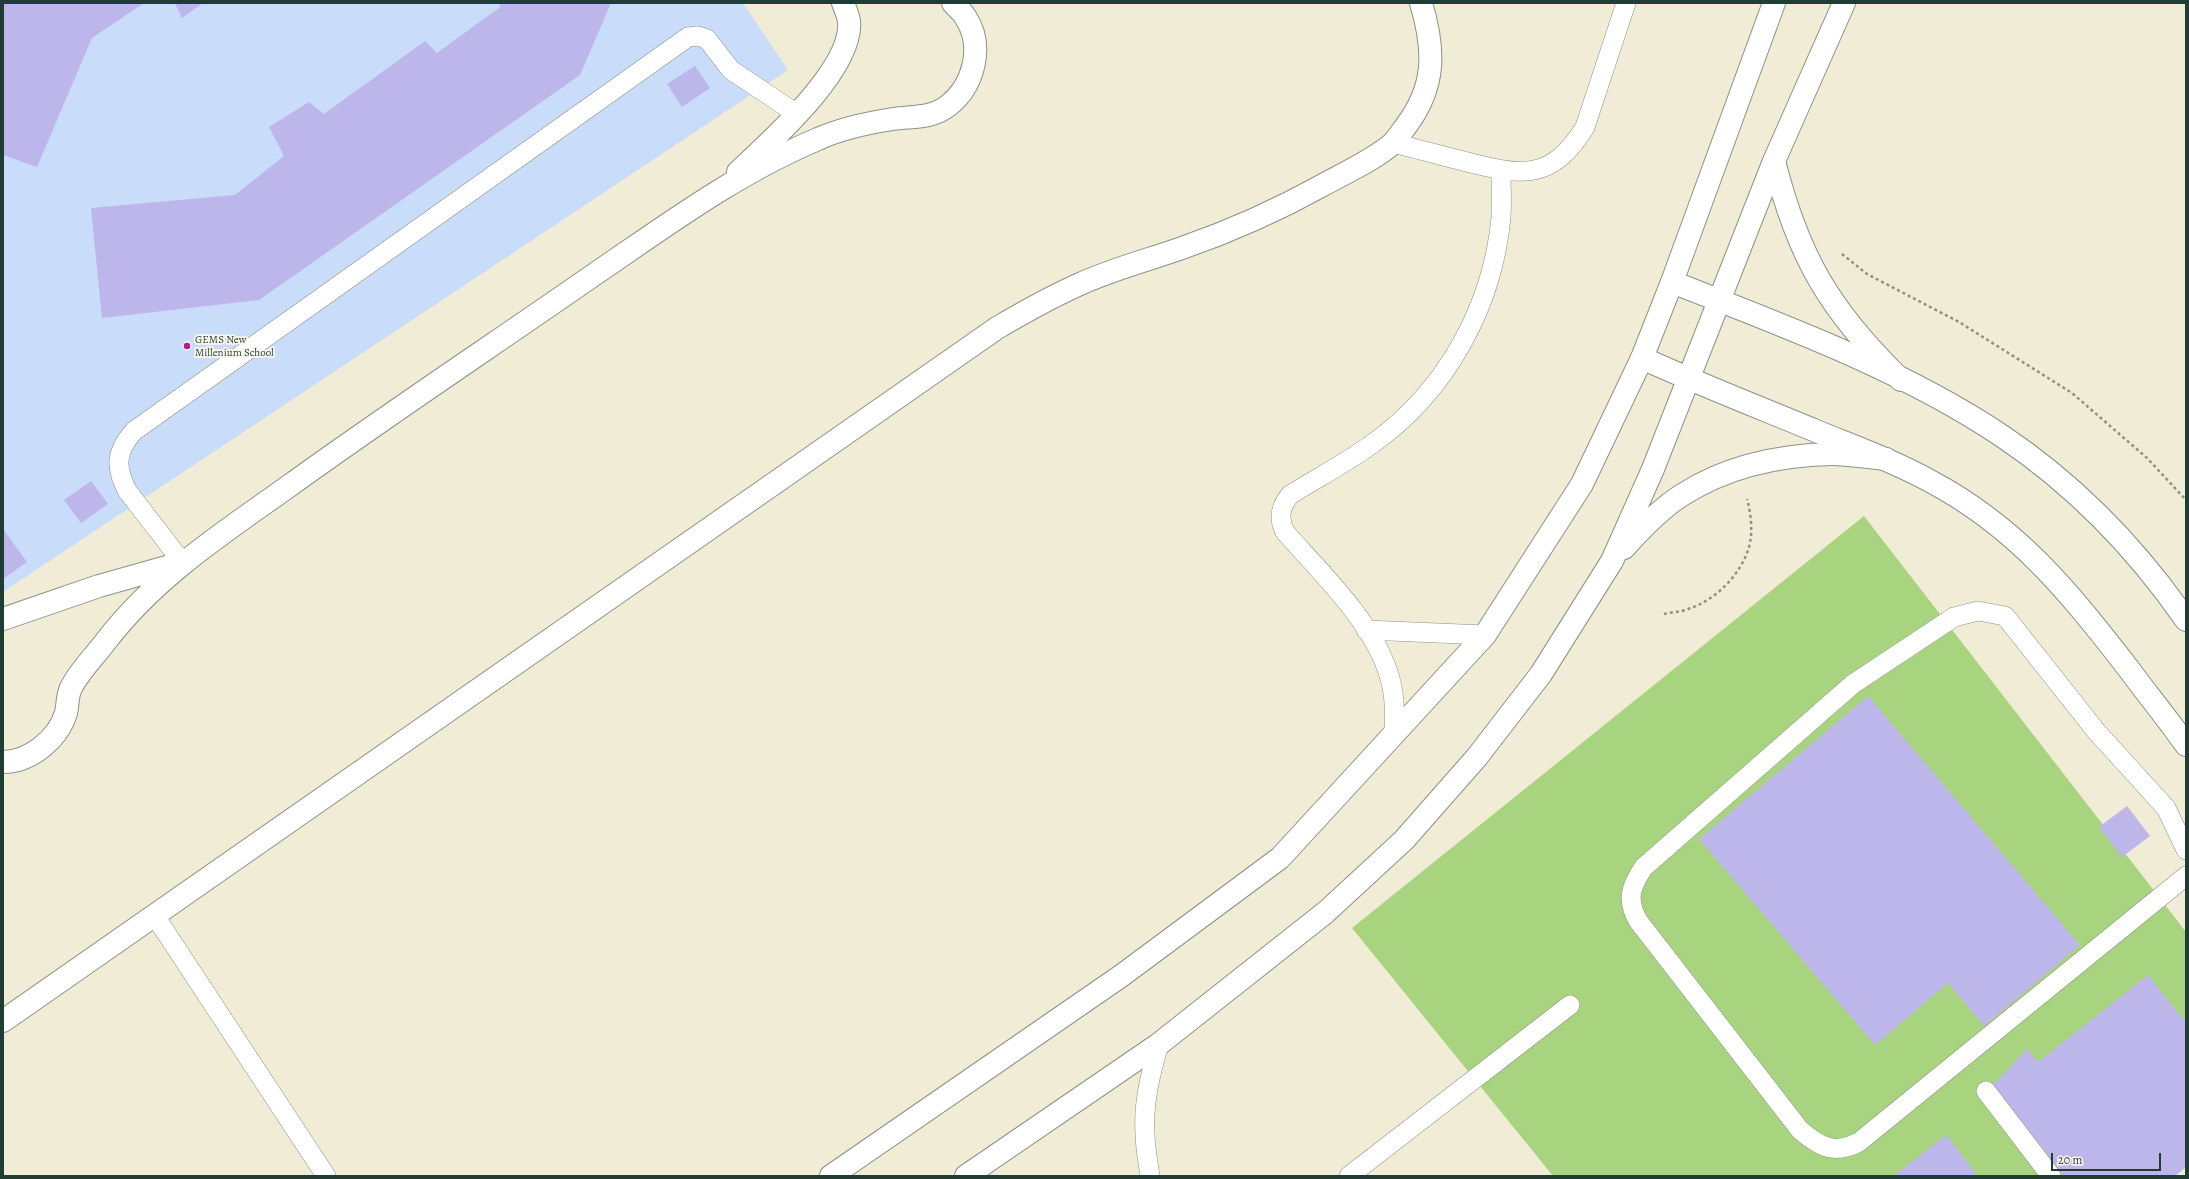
<!DOCTYPE html>
<html>
<head>
<meta charset="utf-8">
<style>
	body { margin:0 }
	#map { position:relative; width:2189px; height:1179px; overflow:hidden; background:#f1ecd5; font-family:Alegreya,serif }
	canvas { display:block }
	.frame { position:absolute; inset:0; border:4px solid #1f3d34; pointer-events:none }
	.scale { position:absolute; left:2051px; top:1153px; width:110px; height:18px; box-sizing:border-box; border:2px solid #1f3d34; border-top:0; padding-left:5px; font-size:12px; line-height:14px; white-space:nowrap; color:#1f3d34; -webkit-text-stroke:3px #fbf7ec; paint-order:stroke }
</style>
</head>
<body>
<div id="map">
<canvas width="2189" height="1179"></canvas>
<div class="frame"></div>
<div class="scale">20 m</div>
</div>
<script>
const context = document.querySelector('canvas').getContext('2d');
context.lineJoin = 'round';
function fill(path, color) {
  context.fillStyle = color;
  context.fill(path, 'evenodd');
}
function strokePath(path, color, width, dash) {
  context.strokeStyle = color;
  context.lineWidth = width;
  context.lineCap = dash ? 'butt' : 'round';
  context.setLineDash(dash || []);
  context.stroke(path);
}
function drawText(font, color, halo, rows, align = 'center') {
  context.font = font + ' Alegreya,serif';
  context.lineWidth = 3.5;
  context.setLineDash([]);
  context.textBaseline = 'middle';
  context.strokeStyle = halo;
  context.fillStyle = color;
  for (const [text, x, y, turn = 0] of rows) {
    context.save();
    context.translate(x, y);
    context.rotate((+turn || 0) * Math.PI / 180);
    context.textAlign = isNaN(turn) ? turn : align;
    if (halo) context.strokeText(text, 0, 0);
    context.fillText(text, 0, 0);
    context.restore();
  }
}
const built = new Path2D(`
	M 3,3 L 743,3 L 788,70 L 3,592 Z`);
const green = new Path2D(`
	M 1864,516 L 2186,932 L 2186,1076 L 2064,1176 L 1553,1176 L 1352,928 Z`);
const building = new Path2D(`
	M 3,3 L 144,3 L 92,38 L 37,167 L 3,155 Z
	M 175,3 L 203,3 L 182,18 Z
	M 501,3 L 611,3 L 580,75 L 259,300 L 102,318 L 91,208 L 235,195 L 284,156 L 269,127 L 309,102 L 324,114 L 425,41 L 437,53 L 499,8 Z
	M 695,66 L 710,88 L 682,107 L 667,84 Z
	M 91,481 L 108,504 L 81,523 L 64,500 Z
	M 3,529 L 27,562 L 3,579 Z
	M 1868,696 L 2080,945 L 1984,1026 L 1948,983 L 1875,1045 L 1699,839 Z
	M 2127,806 L 2150,836 L 2122,857 L 2099,827 Z
	M 2148,975 L 2186,1023 L 2186,1167 L 2175,1176 L 2064,1176 L 1993,1085 L 2027,1049 L 2038,1062 Z
	M 1946,1135 L 1978,1176 L 1893,1176 Z`);
const path = new Path2D(`
	M 1842,254 L 1867,274 L 1959,322 L 2072,393 L 2147,458 L 2186,500
	M 1664,614 C 1672,612 1681,612 1688,609 C 1718,600 1749,567 1751,535 C 1752,523 1750,510 1747,499`);
const service = new Path2D(`
	M 1393,143 C 1418,149 1443,156 1467,162 C 1522,176 1552,181 1585,127 L 1626,3
	M 183,563 L 128,492 C 115,468 115,452 134,431 L 688,37 L 698,36 L 707,39 L 731,70 L 797,114
	M 1366,630 L 1485,635
	M 1394,733 C 1395,712 1395,692 1388,672 C 1371,620 1321,573 1285,532 C 1278,518 1280,507 1290,495 C 1317,478 1346,463 1372,444 C 1446,392 1493,306 1501,217 C 1502,202 1501,186 1501,171
	M 2186,850 L 2166,808 L 2096,731 L 2005,616 L 1978,611 L 1954,617 L 1853,684 L 1644,867 C 1630,887 1626,901 1639,922 L 1800,1130 C 1820,1147 1834,1155 1859,1142 L 2186,876
	M 155,916 L 326,1176
	M 1986,1091 L 2051,1176
	M 1150,1176 C 1148,1162 1145,1147 1145,1133 C 1143,1102 1151,1072 1159,1044
	M 1349,1176 L 1570,1005`);
const minor = new Path2D(`
	M 738,172 C 771,141 854,68 849,21 C 848,15 845,8 843,3
	M 1672,282 C 1782,325 1904,370 2002,436 C 2075,485 2136,548 2186,620
	M 1642,358 C 1699,384 1758,407 1816,431 C 1855,447 1894,461 1930,481 C 2017,527 2069,592 2128,668 C 2147,694 2168,719 2186,745
	M 3,619 L 99,586 L 177,564
	M 3,762 C 30,762 58,739 66,713 C 68,705 67,695 71,688 C 79,671 95,656 106,641 C 156,576 223,533 289,486 C 390,413 493,345 595,274 C 667,225 737,173 818,139 C 842,128 867,123 893,119 C 913,116 932,119 949,105 C 974,85 984,46 966,18 C 963,12 957,8 953,3
	M 3,1021 L 997,328 C 1024,312 1051,297 1080,284 C 1113,269 1148,260 1182,248 C 1231,231 1278,210 1323,185 C 1343,174 1377,158 1393,143 C 1398,138 1402,131 1406,126 C 1436,86 1435,50 1421,3`);
const tertiary = new Path2D(`
	M 1774,161 C 1798,257 1830,311 1901,380
	M 1624,548 C 1641,529 1660,509 1682,495 C 1726,467 1780,455 1832,454 C 1850,454 1869,458 1886,459
	M 831,1176 L 1121,976 L 1280,858 L 1485,635 L 1582,484 L 1642,358 L 1672,282 L 1774,3
	M 966,1176 L 1159,1044 L 1326,912 L 1404,840 L 1477,757 L 1541,674 L 1612,561 L 1653,469 L 1774,161 L 1844,3`);
const markers = [
	[187,346,4,"#b5179e"]
];
const poiNames = [
	["GEMS New",195,340],
	["Millenium School",195,353]
];
fill(built, '#c9dcf9');
fill(green, '#a9d47f');
fill(building, '#bdb6ea');
strokePath(service, '#889484', 20);
strokePath(minor, '#889484', 24);
strokePath(tertiary, '#889484', 24);
strokePath(path, '#889484', 2.5, [3, 3]);
strokePath(service, '#fff', 19);
strokePath(minor, '#fff', 22);
strokePath(tertiary, '#fff', 22);
for (const [x, y, r, color] of markers) {
  const dot = new Path2D();
  dot.arc(x, y, r, 0, 2 * Math.PI);
  context.fillStyle = color;
  context.fill(dot);
  strokePath(dot, '#fbf7ec', 1.5);
}
drawText('11px', '#1f3d34', '#fbf7ec', poiNames, 'left');
</script>
</body>
</html>
